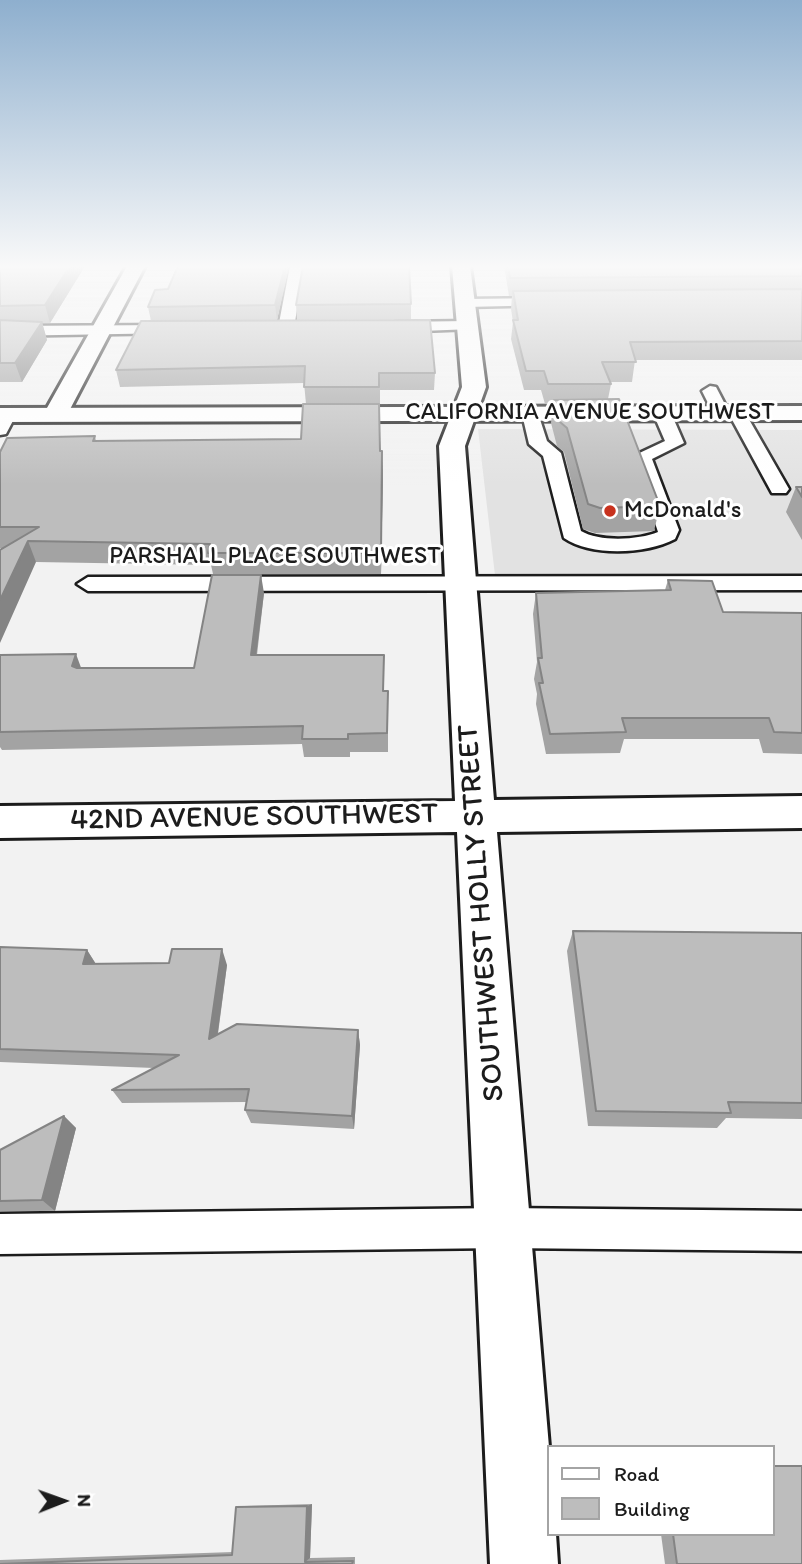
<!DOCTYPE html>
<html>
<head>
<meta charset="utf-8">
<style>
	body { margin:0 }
	#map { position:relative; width:802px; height:1564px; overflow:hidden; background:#f2f2f2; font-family:Itim,sans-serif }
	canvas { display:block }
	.legend { position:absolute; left:547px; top:1445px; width:228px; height:91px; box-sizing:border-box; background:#fff; border:2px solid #a4a4a4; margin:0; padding:9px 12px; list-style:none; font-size:21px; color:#1c1c1c }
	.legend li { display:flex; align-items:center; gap:14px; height:35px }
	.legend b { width:35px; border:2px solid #a4a4a4 }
	.north { position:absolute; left:28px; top:1466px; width:70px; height:70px; -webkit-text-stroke:5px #fff; paint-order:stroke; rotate:89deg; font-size:19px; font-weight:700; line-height:28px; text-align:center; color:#1c1c1c }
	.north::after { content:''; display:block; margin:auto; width:24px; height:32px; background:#1c1c1c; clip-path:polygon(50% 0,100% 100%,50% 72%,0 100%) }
</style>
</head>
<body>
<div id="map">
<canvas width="802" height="1564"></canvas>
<ul class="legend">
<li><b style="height:9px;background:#fff"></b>Road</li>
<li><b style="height:19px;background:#bdbdbd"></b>Building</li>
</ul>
<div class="north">N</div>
</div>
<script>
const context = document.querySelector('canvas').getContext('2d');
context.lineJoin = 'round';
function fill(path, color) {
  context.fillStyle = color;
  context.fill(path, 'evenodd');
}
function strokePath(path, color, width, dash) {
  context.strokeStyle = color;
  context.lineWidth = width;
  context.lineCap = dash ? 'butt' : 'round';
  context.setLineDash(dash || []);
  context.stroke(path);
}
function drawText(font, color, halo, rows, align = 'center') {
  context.font = font + ' Itim,sans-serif';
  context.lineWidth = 6;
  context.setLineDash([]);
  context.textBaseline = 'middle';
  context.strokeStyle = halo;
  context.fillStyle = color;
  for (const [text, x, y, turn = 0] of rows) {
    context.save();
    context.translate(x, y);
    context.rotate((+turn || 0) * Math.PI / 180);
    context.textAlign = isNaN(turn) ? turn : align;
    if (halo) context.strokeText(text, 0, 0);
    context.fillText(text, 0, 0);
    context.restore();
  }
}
const built = new Path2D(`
	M 478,429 L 802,430 L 802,583 L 496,584 Z`);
const service = new Path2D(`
	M 290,266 L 304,266 L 294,328 L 286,333 L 278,328 Z
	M 547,298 L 552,299 L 552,305 L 465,307 L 458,303 L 465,299 Z
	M 468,321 L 476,326 L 473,329 L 395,332 L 387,327 L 395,322 Z
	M 172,325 L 177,327 L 177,333 L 0,336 L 0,326 Z
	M 710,386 L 716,387 L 729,412 L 737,408 L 743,409 L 789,489 L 786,493 L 772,493 L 729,414 L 721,418 L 715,417 L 702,391 Z
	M 662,408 L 671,413 L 684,443 L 652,459 L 679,530 L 675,539 C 646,554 592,557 564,538 L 543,456 L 529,444 L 522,414 L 525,410 L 537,410 L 547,441 L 561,453 L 581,531 C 599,542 639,540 658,532 L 633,456 L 665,441 L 653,413 Z
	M 7,410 L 16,415 L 6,434 L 0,435 L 0,412 Z
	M 802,576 L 802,590 L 88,591 L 77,584 L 88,577 Z
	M 503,1208 L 802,1211 L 802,1251 L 503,1248 L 0,1254 L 0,1214 Z`);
const minor = new Path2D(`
	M 127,266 L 145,266 L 67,415 L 64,420 L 46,420 L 43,415 Z
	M 452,266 L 470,266 L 486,387 L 465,446 L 494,800 L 802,796 L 802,828 L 497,832 L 549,1447 L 548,1534 L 556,1534 L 558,1564 L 490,1564 L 457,832 L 0,838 L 0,806 L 455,801 L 439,446 L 462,387 Z`);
const secondary = new Path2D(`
	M 802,406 L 802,420 L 0,422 L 0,408 Z`);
const wall = new Path2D(`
	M 0,266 L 85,266 L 50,323 L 42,323 L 47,340 L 22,382 L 0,382 Z
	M 178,266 L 289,266 L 277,320 L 435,373 L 434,390 L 380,390 L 380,451 L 383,471 L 381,574 L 213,574 L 211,565 L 36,562 L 3,548 L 0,548 L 0,452 L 95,436 L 96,441 L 301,439 L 306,404 L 304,383 L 120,387 L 116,370 L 151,321 L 148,307 L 168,289 Z
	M 504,266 L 802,266 L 802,360 L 635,360 L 632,382 L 610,382 L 611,384 L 608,399 L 660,506 L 654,531 L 595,533 L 583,529 L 564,452 L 557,446 L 551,423 L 553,404 L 545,404 L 541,390 L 524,390 L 511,339 L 513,322 L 511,309 L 512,296 L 509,296 Z
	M 411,304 L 411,319 L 297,320 L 296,305 Z
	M 796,487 L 802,497 L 802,540 L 786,512 Z
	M 668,580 L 723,612 L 802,613 L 802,754 L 763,753 L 759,739 L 624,739 L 620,753 L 546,754 L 536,704 L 537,694 L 534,679 L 537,662 L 533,614 L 536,593 L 665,590 Z
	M 264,593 L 257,655 L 384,655 L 384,691 L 388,691 L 388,752 L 350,752 L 350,757 L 304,757 L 302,744 L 2,750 L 0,747 L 0,655 L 82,668 L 194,668 Z
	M 573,931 L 802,933 L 802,1119 L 726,1118 L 717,1128 L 588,1126 L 567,951 Z
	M 0,947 L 87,950 L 96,964 L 227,965 L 218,1034 L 358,1030 L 360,1045 L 354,1129 L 251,1123 L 245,1110 L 246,1102 L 122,1103 L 112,1090 L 154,1068 L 0,1062 Z
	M 64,1116 L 76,1128 L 55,1211 L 0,1211 L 0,1150 Z
	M 312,1504 L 310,1558 L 355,1557 L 355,1564 L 0,1564 L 0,1560 L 233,1552 L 236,1507 L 244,1506 Z
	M 661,1534 L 772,1534 L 802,1564 L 665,1564 Z`);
const shadedWall = new Path2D(`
	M 70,266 L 85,266 L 50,323 L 45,305 Z
	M 285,266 L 289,266 L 277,320 L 275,305 Z
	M 42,322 L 47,340 L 22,382 L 15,363 Z
	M 382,451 L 383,471 L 381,574 L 381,553 Z
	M 28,541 L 36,562 L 0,643 L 0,600 Z
	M 261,575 L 264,593 L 254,673 L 251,655 Z
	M 76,654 L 83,673 L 72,666 Z
	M 222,949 L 227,965 L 215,1053 L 209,1039 Z
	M 87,950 L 97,966 L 83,964 Z
	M 358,1030 L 360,1045 L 354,1129 L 352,1116 Z
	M 64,1116 L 76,1128 L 55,1211 L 42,1200 Z
	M 312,1504 L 310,1558 L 305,1562 L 307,1506 Z`);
const building = new Path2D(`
	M 0,266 L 70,266 L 45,305 L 0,306 Z
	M 178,266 L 285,266 L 275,305 L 148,307 L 155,290 L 168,289 Z
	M 303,266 L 409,266 L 411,304 L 296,305 Z
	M 508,266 L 802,266 L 802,276 L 510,278 Z
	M 802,289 L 802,341 L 630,342 L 636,362 L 602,362 L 611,384 L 548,384 L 544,371 L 526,371 L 513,320 L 518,320 L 513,291 Z
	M 0,320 L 42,322 L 15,363 L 0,363 Z
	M 430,320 L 435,373 L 379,373 L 379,387 L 304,387 L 305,366 L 116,370 L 141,321 Z
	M 619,399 L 660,506 L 600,508 L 588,504 L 567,428 L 560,422 L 554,400 Z
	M 303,404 L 379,404 L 380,451 L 382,451 L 381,553 L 208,553 L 210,544 L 28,541 L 0,600 L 0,550 L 39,527 L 0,527 L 0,452 L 7,438 L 95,436 L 93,441 L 301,439 Z
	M 796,487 L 802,487 L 802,497 Z
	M 212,575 L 261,575 L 251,655 L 384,655 L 383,691 L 388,691 L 387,733 L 348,734 L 348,739 L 302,739 L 303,726 L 0,732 L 0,655 L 76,654 L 72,666 L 77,668 L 194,668 Z
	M 668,580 L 712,581 L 723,612 L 802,613 L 802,733 L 774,732 L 769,718 L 622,718 L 626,732 L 550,734 L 539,683 L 543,683 L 538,658 L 542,658 L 536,593 L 671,590 Z
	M 573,931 L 802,933 L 802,1103 L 728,1102 L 731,1113 L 596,1111 Z
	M 0,947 L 87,950 L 83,964 L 169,963 L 172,949 L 222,949 L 209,1039 L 237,1024 L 358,1030 L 352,1116 L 245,1110 L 249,1089 L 112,1090 L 179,1055 L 0,1049 Z
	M 64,1116 L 42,1200 L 0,1201 L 0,1150 Z
	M 772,1466 L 802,1466 L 802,1564 L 677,1564 L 673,1534 L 772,1534 Z
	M 307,1506 L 305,1562 L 353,1561 L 352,1564 L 0,1564 L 232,1555 L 236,1507 Z`);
const markers = [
	[610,511,7,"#c8321e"]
];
const farStreetnames = [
	["CALIFORNIA AVENUE SOUTHWEST",590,413],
	["PARSHALL PLACE SOUTHWEST",275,557]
];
const farPoinames = [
	["McDonald's",624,511]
];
const streetNames = [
	["42ND AVENUE SOUTHWEST",254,818,-1],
	["SOUTHWEST HOLLY STREET",482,913,-94]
];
fill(built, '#e2e2e2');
strokePath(service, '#1c1c1c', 5);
strokePath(minor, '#1c1c1c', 6);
strokePath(secondary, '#1c1c1c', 6);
fill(service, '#fff');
fill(minor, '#fff');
fill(secondary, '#fff');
fill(wall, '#a3a3a3');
fill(shadedWall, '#848484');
fill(building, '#bdbdbd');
strokePath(building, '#848484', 2);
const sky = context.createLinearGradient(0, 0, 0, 485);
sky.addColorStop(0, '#8eafce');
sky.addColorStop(0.55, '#f9f9f9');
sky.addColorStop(1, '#f9f9f900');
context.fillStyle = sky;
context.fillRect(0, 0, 802, 485);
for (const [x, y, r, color] of markers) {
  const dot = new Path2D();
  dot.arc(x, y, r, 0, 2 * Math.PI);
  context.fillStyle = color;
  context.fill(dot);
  strokePath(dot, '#fff', 2.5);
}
drawText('24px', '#1c1c1c', '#fff', farStreetnames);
drawText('24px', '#1c1c1c', '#fff', farPoinames, 'left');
drawText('30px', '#1c1c1c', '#fff', streetNames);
</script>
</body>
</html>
